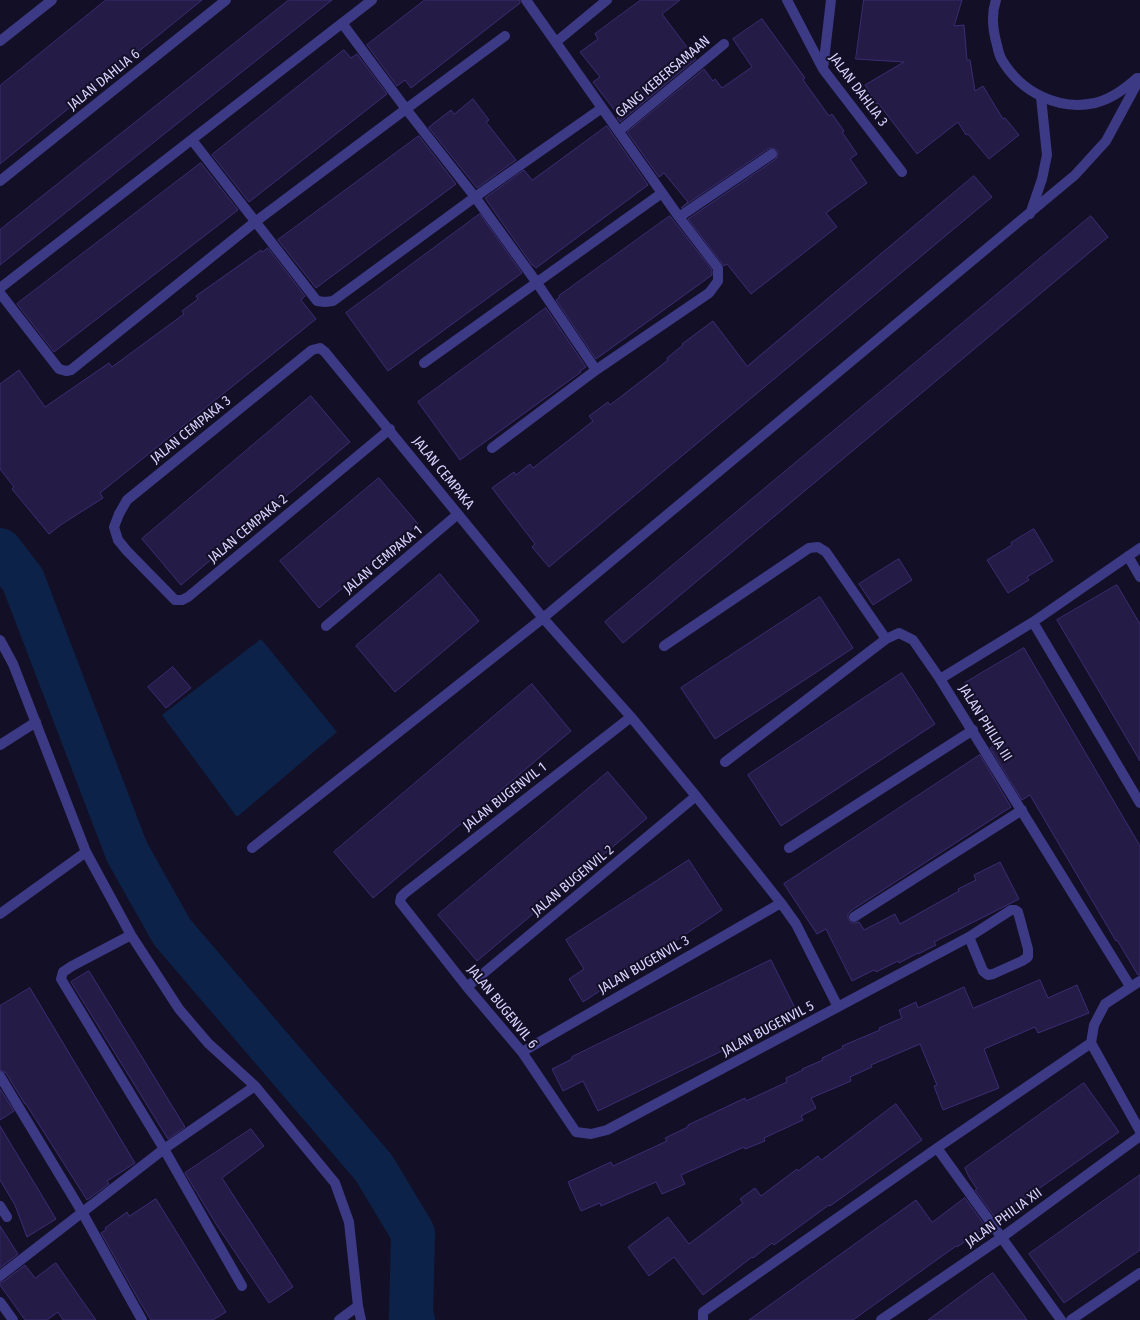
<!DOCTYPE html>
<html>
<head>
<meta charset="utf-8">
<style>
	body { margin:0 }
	canvas { display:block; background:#130f26 }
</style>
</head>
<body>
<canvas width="1140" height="1320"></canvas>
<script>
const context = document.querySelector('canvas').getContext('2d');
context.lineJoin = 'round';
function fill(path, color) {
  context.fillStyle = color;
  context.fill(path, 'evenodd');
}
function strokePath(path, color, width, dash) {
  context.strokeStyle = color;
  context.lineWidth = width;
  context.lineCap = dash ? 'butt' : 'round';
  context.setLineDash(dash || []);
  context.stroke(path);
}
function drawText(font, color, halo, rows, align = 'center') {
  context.font = font + ' "Fira Sans Condensed",sans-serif';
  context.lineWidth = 4;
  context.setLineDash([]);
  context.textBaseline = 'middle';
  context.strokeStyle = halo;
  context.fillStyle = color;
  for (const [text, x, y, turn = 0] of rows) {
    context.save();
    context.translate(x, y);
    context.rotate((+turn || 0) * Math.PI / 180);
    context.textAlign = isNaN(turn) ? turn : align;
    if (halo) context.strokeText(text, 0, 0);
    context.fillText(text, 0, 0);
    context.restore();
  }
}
const water = new Path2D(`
	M 261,639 L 337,732 L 237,817 L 162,715 Z`);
const river = new Path2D(`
	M 0,550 L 23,580 L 127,852 L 172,932 L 374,1168 L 413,1233 L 411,1316 L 413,1320`);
const building = new Path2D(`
	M 106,0 L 202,0 L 0,164 L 0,86 Z
	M 289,0 L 332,0 L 0,265 L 0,230 Z
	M 425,0 L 520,0 L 520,3 L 411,88 L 405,80 L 397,86 L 367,45 Z
	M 641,0 L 680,0 L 662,14 L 696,59 L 620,122 L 617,118 L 619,116 L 593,82 L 600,77 L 580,52 L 598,39 L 595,34 Z
	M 864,0 L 962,0 L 954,26 L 964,25 L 967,60 L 970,60 L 975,91 L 983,86 L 1003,119 L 1005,118 L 1019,135 L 989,159 L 968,134 L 966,135 L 958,122 L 917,154 L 878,103 L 876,104 L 865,85 L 904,62 L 856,59 Z
	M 762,19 L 805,78 L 803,80 L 829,116 L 832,114 L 844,131 L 842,132 L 857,154 L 850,159 L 867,183 L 826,213 L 837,227 L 751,294 L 727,264 L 724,266 L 688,219 L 776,159 L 778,154 L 777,150 L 772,148 L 768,149 L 681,208 L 688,202 L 664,173 L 659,177 L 627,132 L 704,69 L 713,81 L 715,79 L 722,88 L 752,67 L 733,39 Z
	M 344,50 L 351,58 L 357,54 L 387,94 L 249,202 L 212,155 Z
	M 473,99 L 489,120 L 486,122 L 516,160 L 477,188 L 429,128 L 429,127 L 451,110 L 454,114 Z
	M 607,126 L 648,185 L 536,268 L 533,265 L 532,265 L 485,198 L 524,170 L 532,180 Z
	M 419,136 L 456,184 L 316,288 L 278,240 Z
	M 201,163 L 238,210 L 54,352 L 17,304 Z
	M 974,176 L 992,197 L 549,567 L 532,547 L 535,544 L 492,488 L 514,472 L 516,475 L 530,464 L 533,468 L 564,444 L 593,421 L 589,416 L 608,402 L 610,405 L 653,372 L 668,360 L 667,358 L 683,345 L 682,344 L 713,321 L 747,366 Z
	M 480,214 L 522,273 L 388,371 L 346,313 Z
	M 670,216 L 712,270 L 712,275 L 596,359 L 556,300 L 560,297 L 559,296 Z
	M 1091,216 L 1108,237 L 623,643 L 605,622 Z
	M 268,248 L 305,296 L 301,300 L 316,319 L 100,493 L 103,498 L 62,524 L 49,534 L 12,489 L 14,487 L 0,469 L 0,384 L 19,370 L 45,407 L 109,363 L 112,367 L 184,314 L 182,311 L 198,299 L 196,296 L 261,250 L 262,252 Z
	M 546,308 L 586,367 L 580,371 L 581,372 L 460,460 L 418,402 Z
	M 311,396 L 350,442 L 181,585 L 142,539 Z
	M 379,478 L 418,524 L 319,608 L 280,561 Z
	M 1034,529 L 1053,561 L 1027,577 L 1029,580 L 1008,593 L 987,560 L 1012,545 L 1011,543 Z
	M 899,559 L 912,580 L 873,605 L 859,584 Z
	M 440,574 L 479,621 L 395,692 L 356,646 Z
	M 1117,585 L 1140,624 L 1140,761 L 1057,620 Z
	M 820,597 L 853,648 L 715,739 L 681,688 Z
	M 1024,648 L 1140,846 L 1140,975 L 1138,975 L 1117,940 L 1116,941 L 1030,795 L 1022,800 L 990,748 L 998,743 L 965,683 Z
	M 173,667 L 191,688 L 166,708 L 148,687 Z
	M 902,673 L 935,724 L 781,826 L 748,775 Z
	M 532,684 L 571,731 L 373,898 L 334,852 Z
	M 980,755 L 1011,807 L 852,910 L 848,914 L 848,918 L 851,923 L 855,923 L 859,922 L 864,930 L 895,914 L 900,924 L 959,891 L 958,889 L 976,880 L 974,875 L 1000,862 L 1019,899 L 934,942 L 936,945 L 918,954 L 918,953 L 899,963 L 898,961 L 876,972 L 874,970 L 852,981 L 826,929 L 817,934 L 784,884 Z
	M 608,772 L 647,818 L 477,961 L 438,915 Z
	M 689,860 L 722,910 L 583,1002 L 569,979 L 584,969 L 566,940 Z
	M 771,960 L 798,1014 L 598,1111 L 583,1081 L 563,1091 L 552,1069 L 572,1059 L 572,1057 Z
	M 89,971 L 185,1127 L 168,1139 L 71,982 Z
	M 1040,980 L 1048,998 L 1077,985 L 1089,1013 L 1038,1033 L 1035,1027 L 984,1049 L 999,1088 L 943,1110 L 934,1086 L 937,1085 L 920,1044 L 871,1065 L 872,1067 L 850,1077 L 851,1081 L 811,1098 L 816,1108 L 801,1116 L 803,1120 L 764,1138 L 765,1141 L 745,1149 L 744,1147 L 681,1175 L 685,1184 L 662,1194 L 656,1182 L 601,1206 L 600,1203 L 581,1211 L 568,1182 L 611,1162 L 613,1166 L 667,1141 L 665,1138 L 688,1127 L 688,1125 L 745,1098 L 746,1101 L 787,1082 L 786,1078 L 803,1070 L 802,1069 L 823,1060 L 822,1058 L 843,1048 L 842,1046 L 880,1030 L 879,1028 L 902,1018 L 899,1010 L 916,1002 L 918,1008 L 964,987 L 973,1008 Z
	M 30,988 L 135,1163 L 107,1181 L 109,1184 L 87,1200 L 26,1104 L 25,1104 L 6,1073 L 0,1070 L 0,1006 Z
	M 1084,1083 L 1119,1132 L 996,1219 L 975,1190 L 977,1189 L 969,1177 L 965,1168 Z
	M 0,1089 L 14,1111 L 0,1120 Z
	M 896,1104 L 922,1140 L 830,1206 L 829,1205 L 774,1245 L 772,1243 L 753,1258 L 752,1257 L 703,1295 L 674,1257 L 649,1276 L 628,1247 L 668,1217 L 689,1244 L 743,1203 L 740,1199 L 755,1188 L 761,1196 L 797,1169 L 798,1171 L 818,1156 L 821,1160 Z
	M 0,1126 L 56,1219 L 27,1237 L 15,1205 L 0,1180 Z
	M 251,1129 L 264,1146 L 222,1178 L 293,1287 L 269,1303 L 216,1224 L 185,1173 Z
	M 1140,1175 L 1140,1250 L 1064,1303 L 1029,1254 Z
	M 965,1198 L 986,1227 L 957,1247 L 956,1246 L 853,1320 L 749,1320 L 916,1200 L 932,1222 Z
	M 156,1199 L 226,1312 L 213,1320 L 151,1320 L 140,1302 L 101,1233 L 106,1230 L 105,1228 L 127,1212 L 129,1216 Z
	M 0,1226 L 18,1254 L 0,1268 Z
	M 56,1263 L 79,1296 L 96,1320 L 63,1320 L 58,1312 L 47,1320 L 25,1320 L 0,1285 L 0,1282 L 4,1281 L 25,1265 L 35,1278 Z
	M 993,1273 L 1027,1320 L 928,1320 L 977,1284 Z`);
const minor = new Path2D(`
	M 787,0 L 823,69 L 902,172
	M 996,0 C 991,14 993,31 997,45 C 998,50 999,55 1002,60 C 1021,92 1058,111 1095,103 C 1112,99 1125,89 1137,78
	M 342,23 L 406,109 L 475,197 L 537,283 L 596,370
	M 0,41 L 52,0
	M 556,42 L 607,0
	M 823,69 L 831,0
	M 619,131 L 724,44
	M 192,140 L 317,301 L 325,302 L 333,301 L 475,197 L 602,108
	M 0,181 L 226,0
	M 1030,214 L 1042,179 L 1047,155 L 1041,97
	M 679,217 L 772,154
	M 0,288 L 372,0
	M 0,293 L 59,369 L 66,371 L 71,370 L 255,222 L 406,109 L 505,36
	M 424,363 L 662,193
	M 390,429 L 188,597 L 182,600 L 175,600 L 127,551 L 118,540 L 114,527 L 119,514 L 127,500 L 312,350 L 320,348 L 325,352 L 543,618 L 631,717 L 696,796 L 781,903 L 796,924 L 838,1007
	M 492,448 L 596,370 L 709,293 L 718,281 L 718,268 L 679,217 L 526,0
	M 1128,556 L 1140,577
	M 1033,622 L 1140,803
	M 326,626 L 458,514
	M 0,640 L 13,664 L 86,852 L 131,935 L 179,1009 L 208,1043 L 255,1086 L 335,1183 L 349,1222 L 358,1306 L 361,1320
	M 664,646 L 809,548 L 818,547 L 826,552 L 886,639
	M 940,679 L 1033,622 L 1140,548
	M 631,717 L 405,893 L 401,897 L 400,902 L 467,987 L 522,1052 L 576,1132 L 591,1134 L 607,1130 L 969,937 L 1011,910 L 1015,910 L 1018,912 L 1028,949 L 1028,957 L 1022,961 L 993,974 L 988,975 L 983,971 L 969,937
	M 0,745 L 36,722
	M 725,762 L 886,639 L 899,633 L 913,640 L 940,679 L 1130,986
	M 252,848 L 543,618 L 1075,175 L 1106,141 L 1140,78
	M 789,848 L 973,730
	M 0,914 L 86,852
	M 854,917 L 1022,810
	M 131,935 L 72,966 L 63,972 L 61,979 L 164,1149 L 242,1286
	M 1140,981 L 1105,1004 L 1094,1025 L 1091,1043 L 1140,1131
	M 467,987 L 696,796
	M 522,1052 L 781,903
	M 0,1076 L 82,1212 L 142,1320
	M 937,1148 L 1061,1320
	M 0,1206 L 7,1217
	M 0,1276 L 164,1149 L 255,1086
	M 0,1302 L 13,1320
	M 339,1320 L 358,1306
	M 703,1320 L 703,1312 L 937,1148 L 1091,1043
	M 881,1320 L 1001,1238 L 1140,1136
	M 1071,1320 L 1140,1273`);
const streetNames = [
	["GANG KEBERSAMAAN",663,77,-40],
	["JALAN DAHLIA 6",104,80,-39],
	["JALAN DAHLIA 3",858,90,53],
	["JALAN CEMPAKA 3",191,430,-39],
	["JALAN CEMPAKA",443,473,51],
	["JALAN CEMPAKA 2",248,529,-40],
	["JALAN CEMPAKA 1",383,560,-40],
	["JALAN PHILIA III",985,723,58],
	["JALAN BUGENVIL 1",505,797,-38],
	["JALAN BUGENVIL 2",573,881,-40],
	["JALAN BUGENVIL 3",644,965,-30],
	["JALAN BUGENVIL 6",502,1007,51],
	["JALAN BUGENVIL 5",768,1029,-28],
	["JALAN PHILIA XII",1004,1218,-36]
];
fill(water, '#0c2248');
strokePath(river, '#0c2248', 44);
fill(building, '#241b47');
strokePath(building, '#3b2d73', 1);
strokePath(minor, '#3d3a85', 10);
drawText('14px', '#d9d4ff', '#130f26', streetNames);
</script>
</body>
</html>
